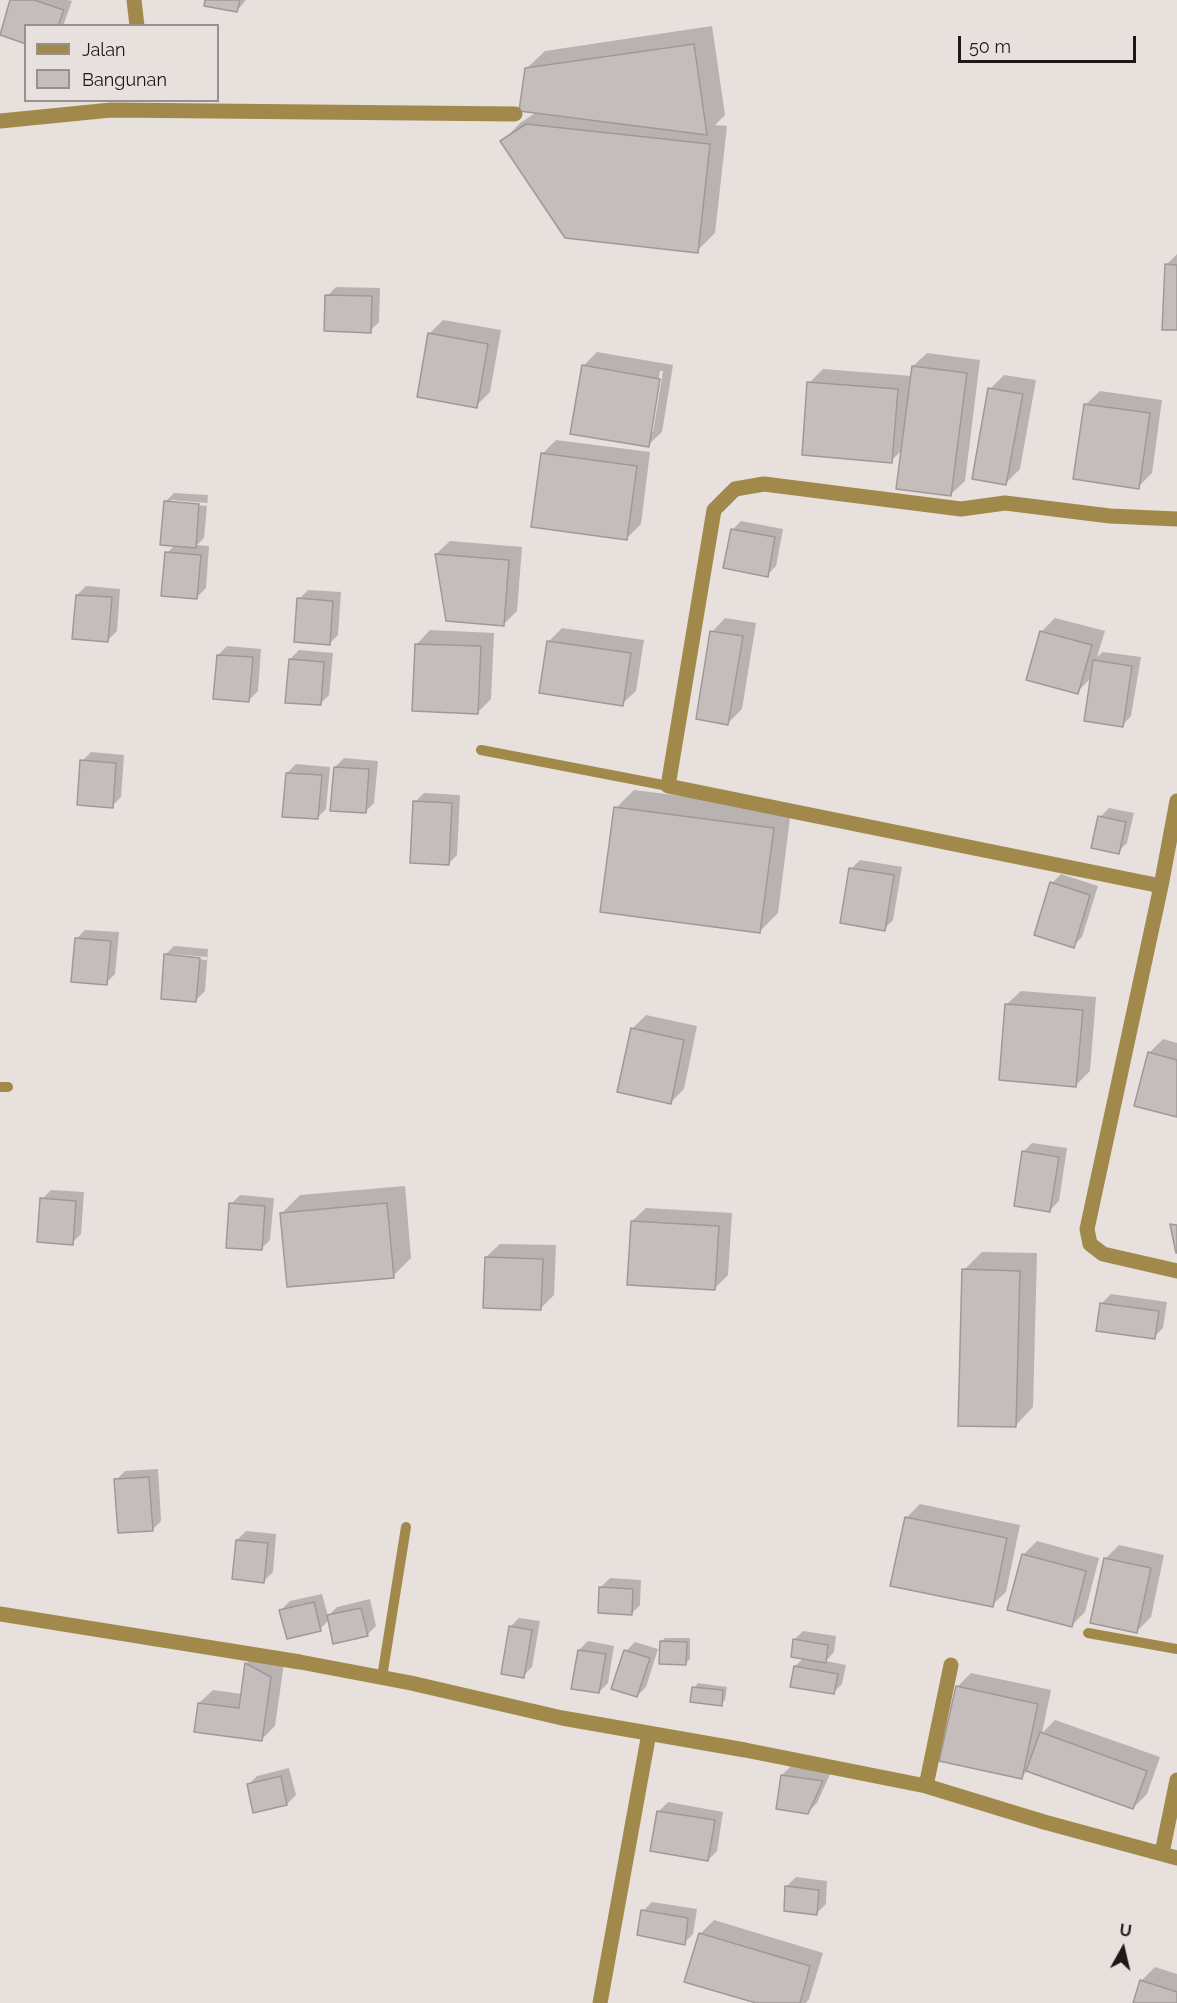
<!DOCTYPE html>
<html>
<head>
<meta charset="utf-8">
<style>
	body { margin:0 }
	#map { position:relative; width:1177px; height:2003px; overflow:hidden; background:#e7e0dc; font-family:Raleway,sans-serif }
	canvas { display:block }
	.legend { position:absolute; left:24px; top:24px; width:195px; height:78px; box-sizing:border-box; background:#e7e0dc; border:2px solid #96908e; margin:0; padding:8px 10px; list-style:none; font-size:18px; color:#1c1918 }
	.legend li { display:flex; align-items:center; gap:12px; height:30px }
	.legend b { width:30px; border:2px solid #96908e }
	.north { position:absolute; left:1093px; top:1919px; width:60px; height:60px; -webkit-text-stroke:4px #e7e0dc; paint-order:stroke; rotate:8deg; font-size:16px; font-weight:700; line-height:24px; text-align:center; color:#1c1918 }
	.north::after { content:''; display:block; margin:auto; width:21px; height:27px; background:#1c1918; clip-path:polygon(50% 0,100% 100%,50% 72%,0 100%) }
	.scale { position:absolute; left:958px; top:36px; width:178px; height:27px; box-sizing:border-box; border:3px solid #1c1918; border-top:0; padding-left:8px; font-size:18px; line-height:21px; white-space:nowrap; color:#1c1918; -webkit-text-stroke:4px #e7e0dc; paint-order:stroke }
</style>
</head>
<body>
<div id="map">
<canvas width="1177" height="2003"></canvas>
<ul class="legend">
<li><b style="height:8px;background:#a1894c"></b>Jalan</li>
<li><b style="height:16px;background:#c5bdbc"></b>Bangunan</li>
</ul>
<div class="north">U</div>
<div class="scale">50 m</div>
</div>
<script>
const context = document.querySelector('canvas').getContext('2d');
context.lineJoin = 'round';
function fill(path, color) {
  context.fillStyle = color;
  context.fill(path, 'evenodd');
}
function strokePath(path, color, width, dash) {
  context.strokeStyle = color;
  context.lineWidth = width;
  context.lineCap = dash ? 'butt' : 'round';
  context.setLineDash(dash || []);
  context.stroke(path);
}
const shadow = new Path2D(`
	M 12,0 L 68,0 L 72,1 L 63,26 L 26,26 L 26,43 L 0,34 Z
	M 207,0 L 246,0 L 237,11 Z
	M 712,26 L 725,115 L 715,125 L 727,126 L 715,233 L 697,251 L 502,142 L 520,123 L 537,112 L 526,69 L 545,51 Z
	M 1177,254 L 1177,329 L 1166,265 Z
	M 336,287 L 380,288 L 379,322 L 370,331 L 327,296 Z
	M 443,320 L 501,330 L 490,392 L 476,406 L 429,334 Z
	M 597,352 L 673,365 L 662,432 L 648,445 L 583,366 ZM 660,371 L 663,371 L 653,432 L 650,432 Z
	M 927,353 L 980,360 L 965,481 L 951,494 L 902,450 L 891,461 L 809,383 L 823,369 L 912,376 L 913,366 Z
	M 1004,375 L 1036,380 L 1020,469 L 1006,483 L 990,389 Z
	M 1100,391 L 1162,400 L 1152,473 L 1138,487 L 1086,404 Z
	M 556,440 L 650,452 L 641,524 L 627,538 L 542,454 Z
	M 174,493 L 208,495 L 204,538 L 197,545 L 209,546 L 206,588 L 197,597 L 167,553 L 175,545 L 165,502 ZM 171,500 L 207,503 L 207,506 L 171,503 Z
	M 741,521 L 783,529 L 776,566 L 767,575 L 732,530 Z
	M 450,541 L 522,547 L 517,611 L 503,625 L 436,554 Z
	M 86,586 L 120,589 L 117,631 L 108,640 L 77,595 Z
	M 308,590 L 341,592 L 338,635 L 329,644 L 299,599 Z
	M 725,618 L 756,623 L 742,709 L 728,723 L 712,632 Z
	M 1055,618 L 1105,631 L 1097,657 L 1103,652 L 1141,657 L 1131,716 L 1122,726 L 1091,678 L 1077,692 L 1028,679 L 1042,631 Z
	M 562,628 L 644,640 L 636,691 L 622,704 L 549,641 Z
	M 430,630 L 494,633 L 491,699 L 477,713 L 417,644 Z
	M 227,646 L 261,649 L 258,691 L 249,700 L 218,655 Z
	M 299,650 L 333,653 L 329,695 L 320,704 L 290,659 Z
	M 91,752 L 124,755 L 121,797 L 112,806 L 82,761 Z
	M 344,758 L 378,761 L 374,803 L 365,812 L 335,767 Z
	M 296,764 L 330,767 L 326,809 L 317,818 L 287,773 Z
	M 634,790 L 791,810 L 778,913 L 760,931 L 616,808 Z
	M 424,793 L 460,795 L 457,855 L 448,864 L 415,802 Z
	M 1109,808 L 1134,813 L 1127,843 L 1118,852 L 1100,817 Z
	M 860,860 L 902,867 L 893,920 L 884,929 L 851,869 Z
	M 1061,874 L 1098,886 L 1082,937 L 1073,946 L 1052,883 Z
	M 85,930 L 119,932 L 115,974 L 106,983 L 76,939 Z
	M 174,946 L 208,949 L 205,991 L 196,1000 L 165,955 ZM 172,954 L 207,957 L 207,960 L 172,957 Z
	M 1021,991 L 1096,997 L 1090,1071 L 1076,1085 L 1007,1004 Z
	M 646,1015 L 697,1026 L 684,1089 L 671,1102 L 632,1029 Z
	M 1163,1039 L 1177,1043 L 1177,1115 L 1149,1053 Z
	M 1032,1143 L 1067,1148 L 1059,1201 L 1050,1210 L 1023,1152 Z
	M 405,1186 L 411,1258 L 393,1276 L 282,1213 L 300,1195 Z
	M 51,1190 L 84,1192 L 81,1234 L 72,1243 L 42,1199 Z
	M 240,1195 L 274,1198 L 270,1240 L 261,1249 L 231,1204 Z
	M 646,1208 L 732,1213 L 728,1275 L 715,1288 L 632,1221 Z
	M 500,1244 L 556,1245 L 554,1295 L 540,1309 L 486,1257 Z
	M 982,1252 L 1037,1253 L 1033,1407 L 1015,1426 L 964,1270 Z
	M 1111,1294 L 1167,1302 L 1163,1328 L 1154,1337 L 1102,1303 Z
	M 158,1469 L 161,1521 L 152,1530 L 116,1480 L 125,1471 Z
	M 920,1504 L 1020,1525 L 1006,1592 L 992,1605 L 906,1518 Z
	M 246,1531 L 276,1534 L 273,1572 L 264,1581 L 237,1540 Z
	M 1037,1541 L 1099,1558 L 1085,1612 L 1071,1626 L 1023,1555 Z
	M 1119,1545 L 1164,1555 L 1151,1617 L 1137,1631 L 1105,1559 Z
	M 610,1578 L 641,1580 L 640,1605 L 631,1614 L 601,1587 Z
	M 322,1594 L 328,1616 L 337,1607 L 370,1599 L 376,1626 L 367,1635 L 329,1620 L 320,1629 L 281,1610 L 290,1601 Z
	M 519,1618 L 540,1621 L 532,1667 L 523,1676 L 510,1627 Z
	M 803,1631 L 836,1636 L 834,1652 L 826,1661 L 846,1665 L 842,1684 L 833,1693 L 795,1666 L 804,1658 L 794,1640 Z
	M 665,1638 L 690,1638 L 690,1659 L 686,1663 L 661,1642 Z
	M 588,1641 L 614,1646 L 608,1683 L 599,1692 L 579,1650 Z
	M 635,1642 L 658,1649 L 646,1687 L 637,1696 L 626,1651 Z
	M 260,1650 L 284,1663 L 275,1726 L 261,1740 L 199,1703 L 213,1690 L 242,1694 L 246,1664 Z
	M 971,1673 L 1051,1690 L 1042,1733 L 1055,1720 L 1160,1757 L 1147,1794 L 1133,1808 L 1028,1770 L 1021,1777 L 957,1687 Z
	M 698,1683 L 727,1687 L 725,1700 L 721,1704 L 694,1688 Z
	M 791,1766 L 831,1772 L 817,1803 L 808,1812 L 782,1775 Z
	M 289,1768 L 296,1795 L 287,1804 L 248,1785 L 257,1776 Z
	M 668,1802 L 723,1812 L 717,1851 L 708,1860 L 659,1811 Z
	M 796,1877 L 827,1881 L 826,1904 L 817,1913 L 787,1886 Z
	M 652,1902 L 697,1909 L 693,1934 L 684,1943 L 643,1911 Z
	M 714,1920 L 823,1953 L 809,1999 L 806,2003 L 761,2003 L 700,1934 Z
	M 1155,1967 L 1177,1974 L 1177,2003 L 1135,2003 L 1141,1981 Z`);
const building = new Path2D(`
	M 10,0 L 34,0 L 64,10 L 58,26 L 26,26 L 26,44 L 0,35 Z
	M 205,0 L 240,0 L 237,12 L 204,6 Z
	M 694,44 L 707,135 L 519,111 L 525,68 Z
	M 526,124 L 710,144 L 698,253 L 565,238 L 500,141 Z
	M 1165,264 L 1177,265 L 1177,330 L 1162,330 Z
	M 325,295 L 372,296 L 371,333 L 324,331 Z
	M 428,333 L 488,344 L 477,408 L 417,397 Z
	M 582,365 L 660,379 L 649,447 L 570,434 Z
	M 912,366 L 967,373 L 951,496 L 896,489 Z
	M 807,382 L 898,389 L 892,463 L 802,455 Z
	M 988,388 L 1023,394 L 1006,485 L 972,479 Z
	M 1084,404 L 1150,413 L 1139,489 L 1073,479 Z
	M 541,453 L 637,466 L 627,540 L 531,527 Z
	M 164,501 L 199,504 L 196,548 L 160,545 Z
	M 731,529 L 775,537 L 768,577 L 723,568 Z
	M 165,552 L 201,555 L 197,599 L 161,596 Z
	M 435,554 L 509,560 L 504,626 L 446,621 Z
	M 76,595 L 112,597 L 108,642 L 72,639 Z
	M 297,598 L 333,601 L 330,645 L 294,642 Z
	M 710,631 L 743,636 L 728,725 L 696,719 Z
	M 1040,631 L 1092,645 L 1078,694 L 1026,680 Z
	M 547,641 L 631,653 L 623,706 L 539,693 Z
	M 415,644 L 481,646 L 478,714 L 412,711 Z
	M 217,655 L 253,657 L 249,702 L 213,699 Z
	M 289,659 L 324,662 L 321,705 L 285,703 Z
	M 1093,660 L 1132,666 L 1123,727 L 1084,721 Z
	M 80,760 L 116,763 L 113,808 L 77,805 Z
	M 334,767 L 369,769 L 366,813 L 330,811 Z
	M 286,773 L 322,775 L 318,819 L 282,817 Z
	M 413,801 L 452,803 L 449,865 L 410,863 Z
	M 614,807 L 774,828 L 760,933 L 600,912 Z
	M 1098,816 L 1126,822 L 1119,854 L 1091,848 Z
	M 849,868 L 894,875 L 885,931 L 840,923 Z
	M 1050,882 L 1090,895 L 1074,948 L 1034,935 Z
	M 75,938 L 111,941 L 107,985 L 71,982 Z
	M 164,954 L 200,958 L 196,1002 L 161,999 Z
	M 1005,1004 L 1083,1010 L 1076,1087 L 999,1080 Z
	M 631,1028 L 684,1040 L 671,1104 L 617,1092 Z
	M 1148,1052 L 1177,1060 L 1177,1117 L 1134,1106 Z
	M 1022,1151 L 1059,1157 L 1050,1212 L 1014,1206 Z
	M 40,1198 L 76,1201 L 73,1245 L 37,1242 Z
	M 229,1203 L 265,1206 L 262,1250 L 226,1248 Z
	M 387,1203 L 394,1278 L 287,1287 L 280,1213 Z
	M 631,1221 L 719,1226 L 715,1290 L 627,1285 Z
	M 1170,1224 L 1177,1225 L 1177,1253 L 1176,1253 Z
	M 485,1257 L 543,1259 L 541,1310 L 483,1308 Z
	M 962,1269 L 1020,1271 L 1016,1427 L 958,1426 Z
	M 1100,1303 L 1159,1311 L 1155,1339 L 1096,1331 Z
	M 149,1477 L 153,1531 L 118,1533 L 114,1479 Z
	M 905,1517 L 1007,1538 L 993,1607 L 890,1586 Z
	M 236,1540 L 268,1543 L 264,1583 L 232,1579 Z
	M 1022,1554 L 1086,1571 L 1072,1627 L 1007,1610 Z
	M 1104,1558 L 1151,1568 L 1137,1633 L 1090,1623 Z
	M 599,1587 L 633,1589 L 632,1615 L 598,1613 Z
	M 314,1602 L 321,1631 L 287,1639 L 279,1610 Z
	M 361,1608 L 368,1636 L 333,1644 L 327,1615 Z
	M 509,1626 L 532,1630 L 524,1678 L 501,1674 Z
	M 793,1639 L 828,1645 L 826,1663 L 791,1657 Z
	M 660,1641 L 687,1642 L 686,1665 L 659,1664 Z
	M 578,1650 L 606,1654 L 599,1693 L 571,1689 Z
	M 624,1650 L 650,1658 L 637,1697 L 611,1689 Z
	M 245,1663 L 271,1677 L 262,1741 L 194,1732 L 198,1703 L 239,1708 Z
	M 794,1666 L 838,1674 L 834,1694 L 790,1687 Z
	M 956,1686 L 1038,1704 L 1022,1779 L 939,1761 Z
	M 692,1687 L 723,1690 L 722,1706 L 690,1702 Z
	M 1040,1732 L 1147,1771 L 1133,1809 L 1026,1771 Z
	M 781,1775 L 823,1781 L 808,1814 L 776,1809 Z
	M 281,1776 L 287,1805 L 253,1813 L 247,1784 Z
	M 657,1811 L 715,1820 L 708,1861 L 650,1851 Z
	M 785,1886 L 819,1890 L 817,1915 L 784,1911 Z
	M 641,1910 L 688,1918 L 685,1945 L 637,1935 Z
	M 699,1933 L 810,1966 L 800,2003 L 756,2003 L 684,1982 Z
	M 1140,1980 L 1177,1992 L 1177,2003 L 1133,2003 Z`);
const lane = new Path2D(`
	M 481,750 L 668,786
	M 0,1087 L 8,1087
	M 1088,1633 L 1177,1649
	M 382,1677 L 406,1527`);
const street = new Path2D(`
	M 134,0 L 137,26
	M 0,121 L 111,110 L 515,114
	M 1177,801 L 1161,886 L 1087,1229 L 1090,1244 L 1103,1254 L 1177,1271
	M 1161,886 L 668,786 L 714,510 L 735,489 L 764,484 L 961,509 L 1005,503 L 1110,516 L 1177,519
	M 0,1614 L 300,1662 L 411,1683 L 562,1718 L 745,1750 L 926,1786 L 1044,1822 L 1177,1858
	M 926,1786 L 951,1665
	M 1162,1853 L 1177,1780
	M 600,2003 L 649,1733`);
fill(shadow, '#0003');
fill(building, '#c5bdbc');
strokePath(building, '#a09898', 1.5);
strokePath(lane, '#a1894c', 10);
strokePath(street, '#a1894c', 15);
</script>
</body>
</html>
